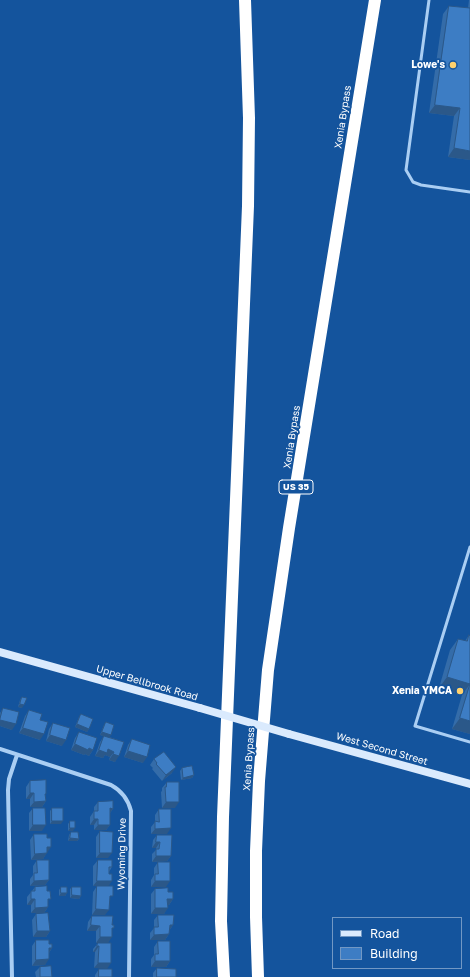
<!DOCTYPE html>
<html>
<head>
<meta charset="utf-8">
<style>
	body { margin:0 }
	#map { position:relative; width:470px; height:977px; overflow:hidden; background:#14549d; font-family:"Golos Text",sans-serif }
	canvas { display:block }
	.legend { position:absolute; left:332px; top:917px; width:130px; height:52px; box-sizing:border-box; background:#14549d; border:1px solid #7298c4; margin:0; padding:5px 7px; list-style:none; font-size:12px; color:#fff }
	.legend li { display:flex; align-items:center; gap:8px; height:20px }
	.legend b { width:20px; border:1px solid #7298c4 }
</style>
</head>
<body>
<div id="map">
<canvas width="470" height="977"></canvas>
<ul class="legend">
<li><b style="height:5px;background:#daeafd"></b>Road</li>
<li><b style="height:11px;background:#3d7dc4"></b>Building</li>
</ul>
</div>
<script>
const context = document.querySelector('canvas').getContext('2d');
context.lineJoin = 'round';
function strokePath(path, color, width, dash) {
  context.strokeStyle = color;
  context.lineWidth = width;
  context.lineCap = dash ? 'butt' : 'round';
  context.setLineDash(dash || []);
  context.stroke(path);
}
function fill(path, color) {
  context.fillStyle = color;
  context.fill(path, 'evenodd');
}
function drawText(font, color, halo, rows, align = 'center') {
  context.font = font + ' "Golos Text",sans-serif';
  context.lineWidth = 3.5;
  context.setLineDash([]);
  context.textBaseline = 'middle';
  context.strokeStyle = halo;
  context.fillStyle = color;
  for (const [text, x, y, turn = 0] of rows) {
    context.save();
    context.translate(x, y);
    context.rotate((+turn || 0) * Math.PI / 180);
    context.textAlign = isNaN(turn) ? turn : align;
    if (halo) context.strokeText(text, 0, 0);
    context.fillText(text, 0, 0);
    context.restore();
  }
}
const service = new Path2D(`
	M 429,0 L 406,170 L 413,182 L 421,185 L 470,192
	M 470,547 L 415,726 L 470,742`);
const minor = new Path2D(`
	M 0,749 L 111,785 C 122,791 128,799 131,811 L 129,977
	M 12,977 L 8,790 L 9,779 L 17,755`);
const secondary = new Path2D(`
	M 0,652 L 200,708
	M 289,734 L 470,784`);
const motorway = new Path2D(`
	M 224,977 L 221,921 L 223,817 L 248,206 L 249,118 L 245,0
	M 258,977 L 256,917 L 256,851 L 259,781 L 268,670 L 289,528 L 375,0`);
const secondaryBridge = new Path2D(`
	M 200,708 L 289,734`);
const wall = new Path2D(`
	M 469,0 L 470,0 L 470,160 L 448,157 L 454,116 L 429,113 L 443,14 L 449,6 L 468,8 Z
	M 469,635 L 470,636 L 470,734 L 452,729 L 462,695 L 439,688 L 450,650 L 458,639 L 465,641 Z
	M 22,697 L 22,708 L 18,707 L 20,700 Z
	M 3,708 L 12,730 L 0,726 L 0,713 Z
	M 29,710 L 40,720 L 40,740 L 19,733 L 25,716 Z
	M 81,714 L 89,729 L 87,732 L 75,727 L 79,717 Z
	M 106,722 L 109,737 L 124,742 L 115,762 L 109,760 L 110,757 L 105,755 L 103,758 L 95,756 L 100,742 L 104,736 L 100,735 L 104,725 Z
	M 53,723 L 62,746 L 46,741 L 49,729 Z
	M 79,732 L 93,750 L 89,756 L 85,754 L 84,755 L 71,750 L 75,738 Z
	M 132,739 L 143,763 L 124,757 L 128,745 Z
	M 154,759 L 172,773 L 162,781 L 152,769 L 153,768 L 150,765 Z
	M 182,768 L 194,775 L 192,778 L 181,780 L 180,771 Z
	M 30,781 L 46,801 L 42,807 L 30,807 L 30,799 L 26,799 L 26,787 Z
	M 167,782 L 175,808 L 162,808 L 161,792 L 162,791 L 162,788 Z
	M 98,802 L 113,809 L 110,813 L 110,825 L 106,830 L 94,830 L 94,825 L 90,825 L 90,817 L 94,811 L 94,807 Z
	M 33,808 L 42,831 L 29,831 L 29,813 Z
	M 52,808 L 61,824 L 50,824 L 50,811 Z
	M 159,809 L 167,834 L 151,834 L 151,827 L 155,822 L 155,815 Z
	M 70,821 L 73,831 L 68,831 L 68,824 Z
	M 100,831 L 108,858 L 96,858 L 96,837 Z
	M 71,832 L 79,839 L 77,841 L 68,841 L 69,835 Z
	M 34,834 L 47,852 L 43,859 L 31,860 L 30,840 Z
	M 157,835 L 171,856 L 167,861 L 152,862 L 152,854 L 156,850 L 156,848 L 152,848 L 153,840 Z
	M 37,860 L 49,880 L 45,885 L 30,886 L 30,879 L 33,875 L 33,866 Z
	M 98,860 L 112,867 L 109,872 L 108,886 L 105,915 L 92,915 L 93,892 L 97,886 L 93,886 L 93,866 Z
	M 158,862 L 166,887 L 151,887 L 151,880 L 154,875 L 154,868 Z
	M 35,887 L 48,903 L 48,907 L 44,913 L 31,913 L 31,905 L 27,905 L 27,897 Z
	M 61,887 L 67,893 L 65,896 L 59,896 L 59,890 Z
	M 72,887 L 81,896 L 79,899 L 70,898 L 70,889 Z
	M 155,889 L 168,892 L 173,899 L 169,905 L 168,905 L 164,914 L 151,914 L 151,894 Z
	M 36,914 L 50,931 L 46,937 L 33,937 L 32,920 Z
	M 158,915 L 173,925 L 169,931 L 169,934 L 165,940 L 150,940 L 150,933 L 154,928 L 154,920 Z
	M 92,916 L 112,931 L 108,943 L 96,943 L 96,931 L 87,931 L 88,922 Z
	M 36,940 L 49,944 L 52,948 L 49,953 L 45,965 L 32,966 L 32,946 Z
	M 158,941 L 170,961 L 166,967 L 151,967 L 151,959 L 154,955 L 154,947 Z
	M 98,943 L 111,963 L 94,968 L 95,952 L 93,952 L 93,949 Z
	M 40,967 L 52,977 L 36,977 L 35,972 Z
	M 157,968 L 176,977 L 153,977 L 153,973 Z
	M 99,969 L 112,977 L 95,977 L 95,975 Z`);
const shadedWall = new Path2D(`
	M 435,105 L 460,108 L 454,116 L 429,113 Z
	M 454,148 L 470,151 L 470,160 L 448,157 Z
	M 447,677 L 470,684 L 462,695 L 439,688 Z
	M 20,704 L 24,705 L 22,708 L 18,707 Z
	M 460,718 L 470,721 L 470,734 L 452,729 Z
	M 0,720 L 16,724 L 12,730 L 0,726 Z
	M 77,724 L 89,729 L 87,732 L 75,727 Z
	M 23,728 L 44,734 L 40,740 L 19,733 Z
	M 102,732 L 111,735 L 109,738 L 100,735 Z
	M 50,735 L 66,740 L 62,746 L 46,741 Z
	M 75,744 L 93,750 L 89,756 L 85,754 L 84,755 L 71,750 Z
	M 108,749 L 114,752 L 110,757 L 105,755 L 103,758 L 95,756 L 99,750 Z
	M 128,751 L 147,757 L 143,763 L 124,757 Z
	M 113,754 L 119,756 L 115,762 L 109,760 Z
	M 176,767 L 172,773 L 162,781 L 166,775 Z
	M 194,775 L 192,778 L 181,780 L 183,778 Z
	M 30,793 L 34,793 L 30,799 L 26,799 Z
	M 46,801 L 42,807 L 30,807 L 34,802 Z
	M 166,802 L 179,802 L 175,808 L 162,808 Z
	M 110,808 L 113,809 L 109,814 Z
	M 94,819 L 98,819 L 94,825 L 90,825 Z
	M 52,821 L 63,821 L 61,824 L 50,824 Z
	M 33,825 L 46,825 L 42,831 L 29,831 Z
	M 98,825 L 110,825 L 106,830 L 94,830 Z
	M 70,828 L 75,828 L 73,831 L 68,831 Z
	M 171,828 L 167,834 L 151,834 L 155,829 Z
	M 70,838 L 79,839 L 77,841 L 68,841 Z
	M 156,842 L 160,842 L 156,848 L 152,848 Z
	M 47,847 L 51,847 L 47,853 Z
	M 47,853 L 43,859 L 31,860 L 35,854 Z
	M 100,853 L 112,853 L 108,858 L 96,858 Z
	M 156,856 L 171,856 L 167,861 L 152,862 Z
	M 49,880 L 45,885 L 30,886 L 34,881 Z
	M 97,881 L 112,881 L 108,887 L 93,886 Z
	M 155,881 L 170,881 L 166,887 L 151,887 Z
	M 61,893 L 67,893 L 65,896 L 59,896 Z
	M 72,895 L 81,896 L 79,899 L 70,898 Z
	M 31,899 L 35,899 L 31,905 L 27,905 Z
	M 167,899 L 173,899 L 169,905 L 163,905 Z
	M 48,907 L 44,913 L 31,913 L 35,908 Z
	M 155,908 L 168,908 L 164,914 L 151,914 Z
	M 96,909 L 109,910 L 105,915 L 92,915 Z
	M 91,925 L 100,926 L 96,931 L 87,931 Z
	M 170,925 L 173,925 L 169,931 Z
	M 37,931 L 50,931 L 46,937 L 33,937 Z
	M 169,934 L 165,940 L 150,940 L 154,935 Z
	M 100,937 L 112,937 L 108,943 L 96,943 Z
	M 97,946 L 99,946 L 95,952 L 93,952 Z
	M 49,948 L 52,948 L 48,954 Z
	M 49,959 L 45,965 L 32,966 L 36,960 Z
	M 155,961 L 170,961 L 166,967 L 151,967 Z
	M 98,963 L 111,963 L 107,969 L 94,968 Z`);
const building = new Path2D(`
	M 449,6 L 470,8 L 470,151 L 454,148 L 460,108 L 435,105 Z
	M 469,635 L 470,636 L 470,684 L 447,677 L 458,639 L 467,641 Z
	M 470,684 L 470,721 L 460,718 Z
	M 22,697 L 27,698 L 24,705 L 20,704 Z
	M 3,708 L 19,712 L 16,724 L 0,720 Z
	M 29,710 L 42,714 L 40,720 L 48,722 L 44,734 L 23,728 Z
	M 81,714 L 93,719 L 89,729 L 77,724 Z
	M 106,722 L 114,725 L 111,735 L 102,732 Z
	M 53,723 L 70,728 L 66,740 L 50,735 Z
	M 79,732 L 97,738 L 93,750 L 89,748 L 88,750 L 75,744 Z
	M 104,736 L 124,742 L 119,756 L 113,754 L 114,752 L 108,749 L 107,753 L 99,750 Z
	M 132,739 L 150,745 L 147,757 L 128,751 Z
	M 164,752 L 176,767 L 166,775 L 156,764 L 157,763 L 154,759 Z
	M 192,766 L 194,775 L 183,778 L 182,768 Z
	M 46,780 L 46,794 L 45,794 L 46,801 L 34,802 L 34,793 L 30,793 L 30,781 Z
	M 167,782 L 179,782 L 179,802 L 166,802 L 165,787 L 166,787 Z
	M 113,801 L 113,809 L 110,808 L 110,825 L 98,825 L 98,819 L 94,819 L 94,811 L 98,811 L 98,802 Z
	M 33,808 L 45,808 L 46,825 L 33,825 Z
	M 52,808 L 63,808 L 63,821 L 52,821 Z
	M 159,809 L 171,809 L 171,828 L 155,829 L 155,821 L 159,822 Z
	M 70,821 L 75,821 L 75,828 L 70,828 Z
	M 100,831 L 113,832 L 112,853 L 100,853 Z
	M 71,832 L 78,832 L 79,839 L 70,838 Z
	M 34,834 L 47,834 L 47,838 L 51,838 L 51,847 L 47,847 L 47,853 L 35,854 Z
	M 157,835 L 172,835 L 171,856 L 156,856 L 156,849 L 159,849 L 160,842 L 156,842 Z
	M 37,860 L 49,860 L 49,880 L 34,881 L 34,873 L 37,873 Z
	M 98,860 L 112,860 L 112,867 L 109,867 L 109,874 L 112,874 L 112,881 L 97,881 Z
	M 158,862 L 170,862 L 170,881 L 155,881 L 155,874 L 158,874 Z
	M 47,886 L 47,891 L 50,891 L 51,899 L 48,899 L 48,907 L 35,908 L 35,899 L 31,899 L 31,891 L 35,891 L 35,887 Z
	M 97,886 L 113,886 L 113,896 L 110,896 L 109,910 L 96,909 Z
	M 61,887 L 67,887 L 67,893 L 61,893 Z
	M 72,887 L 81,887 L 81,896 L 72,895 Z
	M 168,888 L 168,892 L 173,892 L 173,899 L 167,899 L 168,908 L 155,908 L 155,889 Z
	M 48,913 L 50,931 L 37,931 L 36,914 Z
	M 158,915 L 174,915 L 173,925 L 170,925 L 169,934 L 154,935 L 154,927 L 158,927 Z
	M 92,916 L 113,916 L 112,925 L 114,925 L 114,928 L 112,928 L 112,937 L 100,937 L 100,926 L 91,925 Z
	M 36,940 L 49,940 L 49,944 L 52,944 L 52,948 L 49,948 L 49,959 L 36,960 Z
	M 158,941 L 170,941 L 170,961 L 155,961 L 155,954 L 158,954 Z
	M 98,943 L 111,943 L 111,963 L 98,963 L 99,946 L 97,946 Z
	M 51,966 L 52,977 L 40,977 L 40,967 Z
	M 157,968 L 176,969 L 176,977 L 157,977 Z
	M 99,969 L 112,969 L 112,977 L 99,977 Z`);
const markers = [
	[453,65,4,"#ffd16d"],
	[460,691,4,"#ffd16d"]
];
const shields = [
	[296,487,34]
];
const shieldNames = [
	["US 35",296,487]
];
const poiNames = [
	["Lowe's",445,65],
	["Xenia YMCA",452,691]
];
const streetNames = [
	["Xenia Bypass",343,117,-81],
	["Xenia Bypass",292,437,-81],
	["Upper Bellbrook Road",147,683,16],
	["West Second Street",382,749,16],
	["Xenia Bypass",249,759,-86],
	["Wyoming Drive",122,854,-89]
];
strokePath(service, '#aacef3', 3);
strokePath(minor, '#aacef3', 4);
strokePath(secondary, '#daeafd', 8);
strokePath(motorway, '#fff', 12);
strokePath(secondaryBridge, '#daeafd', 8);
fill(wall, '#346ca9');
fill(shadedWall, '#2b5889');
fill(building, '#3d7dc4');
strokePath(building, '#2b5889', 1);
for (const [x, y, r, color] of markers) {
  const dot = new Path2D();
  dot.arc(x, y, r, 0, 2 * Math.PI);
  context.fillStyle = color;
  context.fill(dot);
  strokePath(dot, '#14549d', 1.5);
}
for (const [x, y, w] of shields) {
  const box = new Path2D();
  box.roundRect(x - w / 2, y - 7, w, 14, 3);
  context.fillStyle = '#14549d';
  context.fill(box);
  strokePath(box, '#fff', 1);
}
drawText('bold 9px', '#fff', null, shieldNames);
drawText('bold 10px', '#fff', '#14549d', poiNames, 'right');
drawText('10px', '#fff', '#14549d', streetNames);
</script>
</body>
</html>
